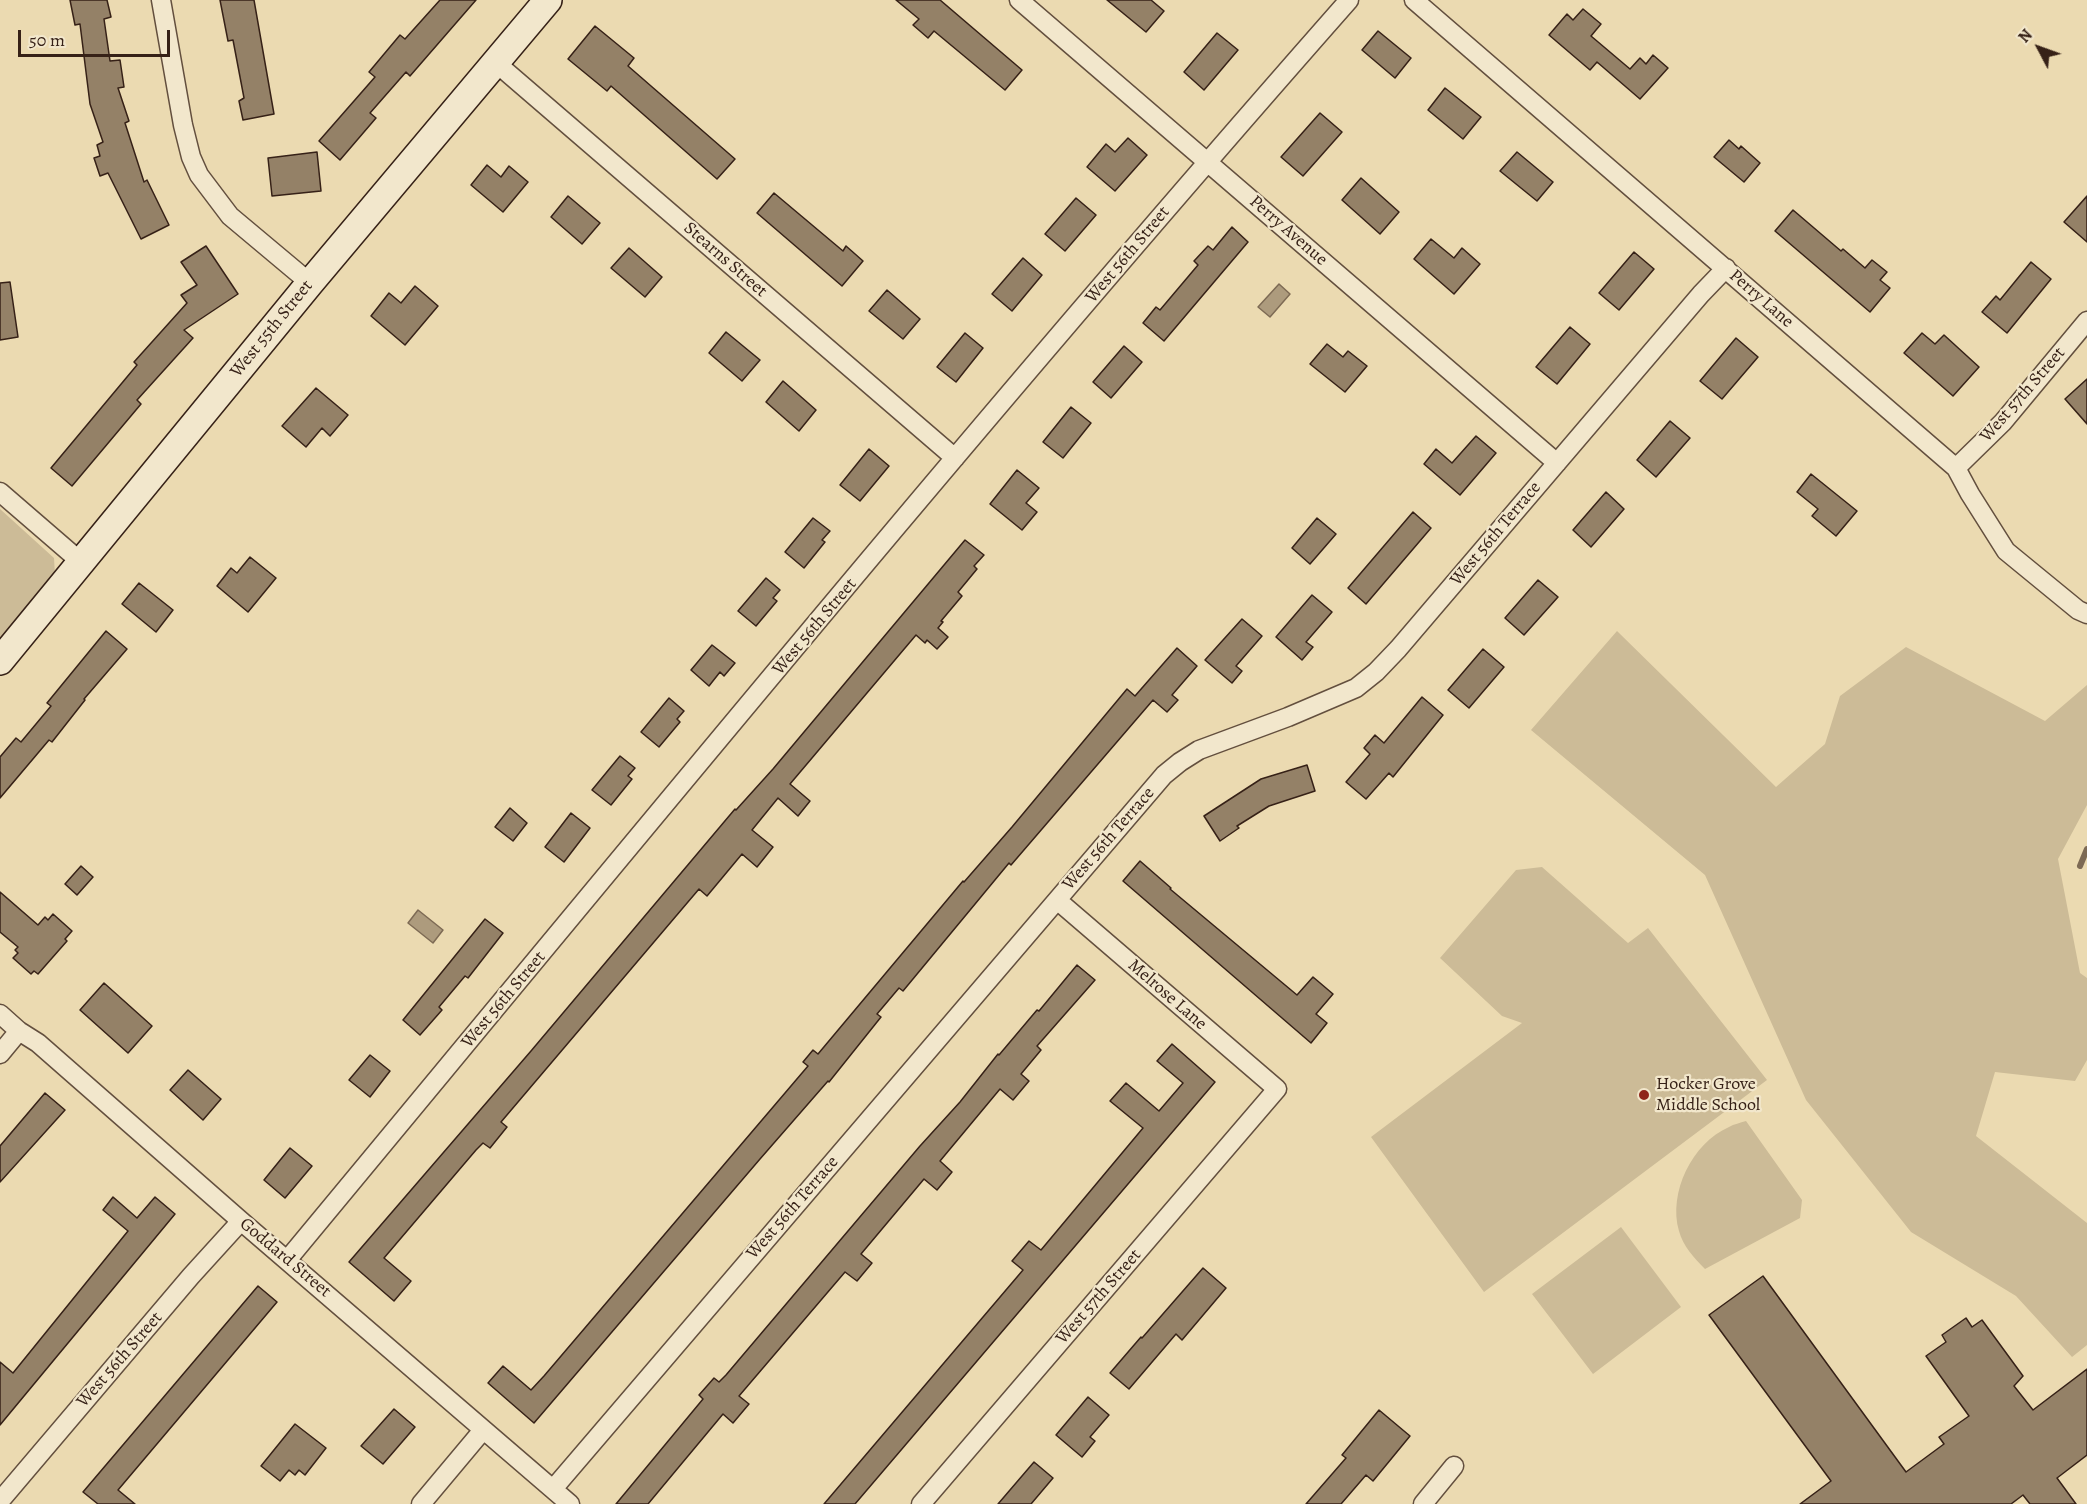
<!DOCTYPE html>
<html>
<head>
<meta charset="utf-8">
<style>
	body { margin:0 }
	#map { position:relative; width:2087px; height:1504px; overflow:hidden; background:#ebdab1; font-family:Alegreya,serif }
	canvas { display:block }
	.north { position:absolute; left:2009px; top:18px; width:60px; height:60px; -webkit-text-stroke:4px #f2e7cc; paint-order:stroke; rotate:311deg; font-size:16px; font-weight:700; line-height:24px; text-align:center; color:#362117 }
	.north::after { content:''; display:block; margin:auto; width:21px; height:27px; background:#362117; clip-path:polygon(50% 0,100% 100%,50% 72%,0 100%) }
	.scale { position:absolute; left:18px; top:30px; width:152px; height:27px; box-sizing:border-box; border:3px solid #362117; border-top:0; padding-left:8px; font-size:18px; line-height:21px; white-space:nowrap; color:#362117; -webkit-text-stroke:4px #f2e7cc; paint-order:stroke }
</style>
</head>
<body>
<div id="map">
<canvas width="2087" height="1504"></canvas>
<div class="north">N</div>
<div class="scale">50 m</div>
</div>
<script>
const context = document.querySelector('canvas').getContext('2d');
context.lineJoin = 'round';
function fill(path, color) {
  context.fillStyle = color;
  context.fill(path, 'evenodd');
}
function strokePath(path, color, width, dash) {
  context.strokeStyle = color;
  context.lineWidth = width;
  context.lineCap = dash ? 'butt' : 'round';
  context.setLineDash(dash || []);
  context.stroke(path);
}
function drawText(font, color, halo, rows, align = 'center') {
  context.font = font + ' Alegreya,serif';
  context.lineWidth = 4.5;
  context.setLineDash([]);
  context.textBaseline = 'middle';
  context.strokeStyle = halo;
  context.fillStyle = color;
  for (const [text, x, y, turn = 0] of rows) {
    context.save();
    context.translate(x, y);
    context.rotate((+turn || 0) * Math.PI / 180);
    context.textAlign = isNaN(turn) ? turn : align;
    if (halo) context.strokeText(text, 0, 0);
    context.fillText(text, 0, 0);
    context.restore();
  }
}
const green = new Path2D(`
	M 0,509 L 54,558 L 55,575 L 0,641 Z
	M 1617,631 L 1776,787 L 1825,744 L 1840,696 L 1906,647 L 2045,721 L 2087,685 L 2087,805 L 2058,859 L 2080,973 L 2087,978 L 2087,1060 L 2075,1081 L 1995,1072 L 1976,1136 L 2087,1223 L 2087,1345 L 2072,1357 L 2016,1296 L 1911,1232 L 1806,1100 L 1705,875 L 1531,730 Z
	M 1542,867 L 1628,943 L 1648,928 L 1767,1080 L 1484,1292 L 1371,1137 L 1522,1023 L 1502,1016 L 1440,958 L 1516,870 Z
	M 1746,1121 L 1802,1200 L 1800,1218 L 1705,1269 C 1694,1258 1683,1246 1679,1231 C 1668,1193 1692,1143 1729,1127 C 1734,1124 1740,1123 1746,1121 Z
	M 1621,1227 L 1681,1307 L 1593,1374 L 1532,1294 Z`);
const water = new Path2D(`
	M 1279,284 L 1290,294 L 1270,317 L 1258,307 Z
	M 418,910 L 443,930 L 433,943 L 408,923 Z`);
const stream = new Path2D(`
	M 2080,866 L 2087,849`);
const building = new Path2D(`
	M 70,0 L 107,0 L 111,17 L 104,19 L 110,61 L 120,60 L 124,87 L 118,88 L 129,121 L 125,123 L 144,182 L 147,180 L 169,225 L 141,239 L 108,173 L 100,176 L 94,158 L 100,156 L 97,145 L 103,142 L 90,104 L 80,24 L 75,25 Z
	M 220,0 L 254,0 L 274,114 L 243,120 L 239,101 L 244,98 L 233,40 L 228,41 Z
	M 440,0 L 476,0 L 410,76 L 406,72 L 370,113 L 376,118 L 340,160 L 319,141 L 375,77 L 369,72 L 400,35 L 405,39 Z
	M 896,0 L 940,0 L 1022,70 L 1005,90 L 934,31 L 928,38 L 913,25 L 919,19 Z
	M 1107,0 L 1151,0 L 1164,11 L 1146,32 Z
	M 1583,9 L 1601,24 L 1591,36 L 1630,69 L 1640,58 L 1646,64 L 1653,55 L 1668,68 L 1640,99 L 1597,62 L 1590,70 L 1549,35 L 1567,14 L 1573,20 Z
	M 595,26 L 634,58 L 628,66 L 735,159 L 717,179 L 611,86 L 607,91 L 568,59 Z
	M 1378,31 L 1411,58 L 1395,78 L 1362,50 Z
	M 1217,33 L 1238,50 L 1204,90 L 1184,72 Z
	M 1445,88 L 1481,117 L 1463,139 L 1428,110 Z
	M 1320,113 L 1342,132 L 1303,176 L 1281,157 Z
	M 1128,138 L 1147,155 L 1115,191 L 1087,167 L 1106,144 L 1115,152 Z
	M 1729,140 L 1739,149 L 1741,146 L 1760,163 L 1744,182 L 1714,157 Z
	M 317,152 L 321,191 L 272,196 L 268,158 Z
	M 1517,152 L 1553,182 L 1537,201 L 1500,171 Z
	M 487,165 L 501,177 L 509,166 L 528,182 L 503,212 L 471,185 Z
	M 1361,178 L 1399,212 L 1380,234 L 1342,200 Z
	M 774,193 L 843,251 L 846,246 L 863,261 L 842,286 L 757,213 Z
	M 568,196 L 600,223 L 582,244 L 551,217 Z
	M 2087,196 L 2087,242 L 2064,222 Z
	M 1076,198 L 1096,215 L 1065,251 L 1045,234 Z
	M 1793,210 L 1841,251 L 1843,249 L 1865,268 L 1872,260 L 1887,272 L 1880,280 L 1890,288 L 1870,312 L 1775,231 Z
	M 1232,227 L 1248,242 L 1164,341 L 1143,323 L 1156,307 L 1160,310 L 1198,265 L 1194,261 L 1208,246 L 1213,250 Z
	M 1431,239 L 1454,258 L 1462,248 L 1480,264 L 1454,294 L 1414,259 Z
	M 206,246 L 238,294 L 184,330 L 193,338 L 137,400 L 141,404 L 72,486 L 51,468 L 137,365 L 134,362 L 187,303 L 181,295 L 197,285 L 181,262 Z
	M 629,248 L 662,277 L 645,297 L 611,268 Z
	M 1634,252 L 1654,269 L 1619,310 L 1599,293 Z
	M 1023,258 L 1042,275 L 1012,311 L 992,294 Z
	M 2031,262 L 2051,279 L 2007,333 L 1982,312 L 1996,296 L 2000,300 Z
	M 10,282 L 18,337 L 0,340 L 0,283 Z
	M 415,286 L 438,306 L 405,345 L 371,316 L 389,293 L 401,303 Z
	M 887,290 L 920,319 L 903,339 L 869,311 Z
	M 1570,327 L 1590,344 L 1557,384 L 1536,367 Z
	M 726,332 L 760,360 L 742,381 L 709,353 Z
	M 965,333 L 983,348 L 956,382 L 937,367 Z
	M 1922,333 L 1935,344 L 1944,335 L 1979,367 L 1953,396 L 1904,353 Z
	M 1736,338 L 1758,357 L 1722,399 L 1700,381 Z
	M 1327,344 L 1343,357 L 1348,351 L 1367,366 L 1345,392 L 1310,364 Z
	M 1124,346 L 1142,362 L 1111,398 L 1093,382 Z
	M 2087,379 L 2087,424 L 2065,399 Z
	M 783,381 L 816,410 L 799,431 L 766,402 Z
	M 316,388 L 348,415 L 330,436 L 322,428 L 306,447 L 282,426 Z
	M 1071,407 L 1091,423 L 1063,458 L 1043,442 Z
	M 1670,421 L 1690,438 L 1656,477 L 1637,460 Z
	M 1476,436 L 1496,453 L 1460,495 L 1424,464 L 1436,449 L 1452,463 Z
	M 869,449 L 889,466 L 860,501 L 840,485 Z
	M 1017,470 L 1039,488 L 1026,503 L 1037,512 L 1022,530 L 990,504 Z
	M 1811,474 L 1857,511 L 1836,536 L 1812,516 L 1818,509 L 1797,492 Z
	M 1606,492 L 1624,509 L 1591,547 L 1573,530 Z
	M 1413,512 L 1431,528 L 1366,604 L 1348,588 Z
	M 813,518 L 830,531 L 822,540 L 825,542 L 804,568 L 785,552 Z
	M 1317,518 L 1336,534 L 1310,564 L 1292,548 Z
	M 965,540 L 984,555 L 974,566 L 977,569 L 958,592 L 962,596 L 941,621 L 943,622 L 938,628 L 948,637 L 937,649 L 927,640 L 925,643 L 916,635 L 790,784 L 810,801 L 798,816 L 778,798 L 752,830 L 773,847 L 757,867 L 742,854 L 707,896 L 699,889 L 501,1122 L 507,1127 L 490,1148 L 483,1143 L 476,1150 L 384,1258 L 411,1281 L 394,1301 L 349,1262 L 531,1051 L 735,809 L 736,810 L 773,769 Z
	M 250,557 L 276,578 L 248,612 L 217,586 L 231,568 L 237,573 Z
	M 766,578 L 780,590 L 773,598 L 777,601 L 756,626 L 738,611 Z
	M 1538,580 L 1558,597 L 1524,635 L 1505,618 Z
	M 139,583 L 173,610 L 156,632 L 122,604 Z
	M 1312,595 L 1332,612 L 1306,642 L 1313,647 L 1302,660 L 1276,637 Z
	M 1242,619 L 1262,636 L 1236,666 L 1242,671 L 1232,683 L 1205,660 Z
	M 106,631 L 127,649 L 84,699 L 85,700 L 52,742 L 49,740 L 0,798 L 0,757 L 16,738 L 21,742 L 51,706 L 47,703 Z
	M 712,645 L 735,663 L 724,676 L 720,672 L 709,686 L 691,670 Z
	M 1177,648 L 1197,666 L 1172,695 L 1178,700 L 1167,712 L 1153,700 L 1011,865 L 1009,863 L 903,991 L 899,988 L 877,1014 L 881,1017 L 829,1082 L 828,1081 L 760,1159 L 534,1423 L 488,1383 L 503,1366 L 531,1390 L 544,1376 L 808,1066 L 803,1062 L 813,1050 L 818,1054 L 963,881 L 964,882 L 1012,827 L 1127,689 L 1135,696 Z
	M 1483,649 L 1504,667 L 1469,708 L 1448,690 Z
	M 1422,697 L 1443,715 L 1393,777 L 1389,773 L 1366,799 L 1346,782 L 1370,754 L 1364,748 L 1375,735 L 1384,743 Z
	M 669,698 L 684,711 L 677,719 L 680,722 L 659,747 L 641,732 Z
	M 620,756 L 635,768 L 628,776 L 632,779 L 611,805 L 592,790 Z
	M 1307,765 L 1315,791 L 1269,806 L 1237,826 L 1239,828 L 1220,841 L 1204,816 L 1261,779 Z
	M 510,808 L 527,823 L 513,841 L 495,827 Z
	M 571,813 L 590,828 L 564,862 L 545,847 Z
	M 1140,861 L 1171,888 L 1170,889 L 1297,995 L 1313,977 L 1333,994 L 1316,1014 L 1327,1023 L 1311,1043 L 1123,881 Z
	M 81,866 L 93,877 L 77,895 L 65,884 Z
	M 0,892 L 38,925 L 45,917 L 48,920 L 53,914 L 72,931 L 65,939 L 67,941 L 38,974 L 34,971 L 31,974 L 13,958 L 18,953 L 15,950 L 18,947 L 0,932 Z
	M 485,919 L 503,933 L 468,978 L 465,976 L 439,1007 L 442,1010 L 420,1035 L 403,1020 Z
	M 1077,965 L 1095,980 L 1037,1046 L 1041,1050 L 1021,1074 L 1029,1081 L 1013,1100 L 1000,1089 L 940,1161 L 952,1172 L 937,1190 L 924,1179 L 861,1254 L 872,1263 L 857,1281 L 845,1272 L 739,1396 L 749,1404 L 733,1423 L 723,1414 L 648,1504 L 616,1504 L 703,1399 L 699,1395 L 714,1378 L 719,1382 L 726,1375 L 920,1146 L 960,1102 L 998,1054 L 999,1055 L 1037,1010 L 1039,1011 Z
	M 104,983 L 152,1026 L 128,1053 L 80,1010 Z
	M 1172,1044 L 1215,1082 L 855,1504 L 824,1504 L 1023,1270 L 1012,1261 L 1029,1241 L 1041,1250 L 1143,1128 L 1110,1101 L 1126,1083 L 1159,1111 L 1183,1083 L 1157,1061 Z
	M 370,1055 L 390,1071 L 370,1097 L 349,1080 Z
	M 188,1070 L 221,1099 L 203,1120 L 170,1090 Z
	M 45,1093 L 65,1110 L 0,1182 L 0,1146 Z
	M 290,1148 L 312,1166 L 285,1198 L 264,1180 Z
	M 113,1197 L 137,1218 L 155,1197 L 175,1214 L 0,1425 L 0,1362 L 13,1373 L 128,1231 L 103,1210 Z
	M 1203,1268 L 1226,1288 L 1182,1340 L 1176,1334 L 1129,1389 L 1110,1373 L 1141,1337 L 1142,1338 Z
	M 1763,1276 L 1906,1472 L 1944,1444 L 1939,1437 L 1969,1416 L 1926,1356 L 1946,1342 L 1942,1335 L 1966,1318 L 1972,1327 L 1982,1320 L 2023,1376 L 2014,1386 L 2033,1410 L 2087,1369 L 2087,1455 L 2057,1478 L 2076,1504 L 2030,1504 L 2023,1495 L 2011,1504 L 1800,1504 L 1831,1481 L 1709,1315 Z
	M 258,1286 L 277,1302 L 118,1490 L 135,1504 L 98,1504 L 83,1492 Z
	M 1088,1397 L 1109,1415 L 1090,1437 L 1095,1441 L 1082,1457 L 1056,1435 Z
	M 394,1409 L 415,1427 L 383,1464 L 361,1446 Z
	M 1379,1410 L 1410,1436 L 1373,1481 L 1366,1475 L 1341,1504 L 1306,1504 L 1346,1458 L 1342,1455 Z
	M 295,1424 L 326,1448 L 305,1475 L 299,1470 L 295,1475 L 289,1470 L 280,1481 L 261,1466 Z
	M 1034,1462 L 1053,1478 L 1031,1504 L 998,1504 Z`);
const street = new Path2D(`
	M 161,0 L 183,125 L 191,157 L 199,175 L 230,216 L 310,283
	M 1019,0 L 1557,463
	M 1414,0 L 1956,468 L 1970,494 L 2006,551 L 2078,610 L 2087,614
	M 495,62 L 955,458
	M 1956,468 L 2003,422 L 2087,321
	M 0,492 L 81,562
	M 0,1014 L 19,1031 L 38,1043 L 241,1221 L 570,1504
	M 0,1054 L 19,1031
	M 288,1259 C 638,837 986,412 1349,0
	M 553,1489 L 1164,775 L 1180,762 L 1199,750 L 1288,717 L 1356,688 L 1376,672 L 1398,649 L 1701,294 L 1726,268
	M 0,1501 L 191,1276 L 241,1221
	M 421,1504 L 483,1430
	M 921,1504 L 1277,1089 L 1057,900
	M 1423,1504 L 1454,1466`);
const secondary = new Path2D(`
	M 0,661 L 310,283 L 548,0`);
const markers = [
	[1644,1095,6,"#8f2418"]
];
const streetNames = [
	["Perry Avenue",1288,231,41],
	["West 56th Street",1128,255,-50],
	["Stearns Street",725,260,41],
	["Perry Lane",1761,299,41],
	["West 55th Street",272,329,-51],
	["West 57th Street",2023,395,-49],
	["West 56th Terrace",1496,534,-50],
	["West 56th Street",815,627,-50],
	["West 56th Terrace",1109,839,-49],
	["Melrose Lane",1167,995,41],
	["West 56th Street",504,1000,-50],
	["West 56th Terrace",793,1208,-49],
	["Goddard Street",285,1258,40],
	["West 57th Street",1099,1297,-49],
	["West 56th Street",120,1360,-49]
];
const poiNames = [
	["Hocker Grove",1656,1085],
	["Middle School",1656,1106]
];
fill(green, '#ccbb97');
fill(water, '#ad9b7d');
strokePath(water, '#7d6a54', 1.5);
strokePath(stream, '#7d6a54', 6);
fill(building, '#948167');
strokePath(building, '#362117', 1.5);
strokePath(street, '#634f3e', 21);
strokePath(secondary, '#362117', 30);
strokePath(street, '#f2e7cc', 18);
strokePath(secondary, '#f2e7cc', 27);
for (const [x, y, r, color] of markers) {
  const dot = new Path2D();
  dot.arc(x, y, r, 0, 2 * Math.PI);
  context.fillStyle = color;
  context.fill(dot);
  strokePath(dot, '#f2e7cc', 2);
}
drawText('18px', '#362117', '#f2e7cc', streetNames);
drawText('18px', '#362117', '#f2e7cc', poiNames, 'left');
</script>
</body>
</html>
